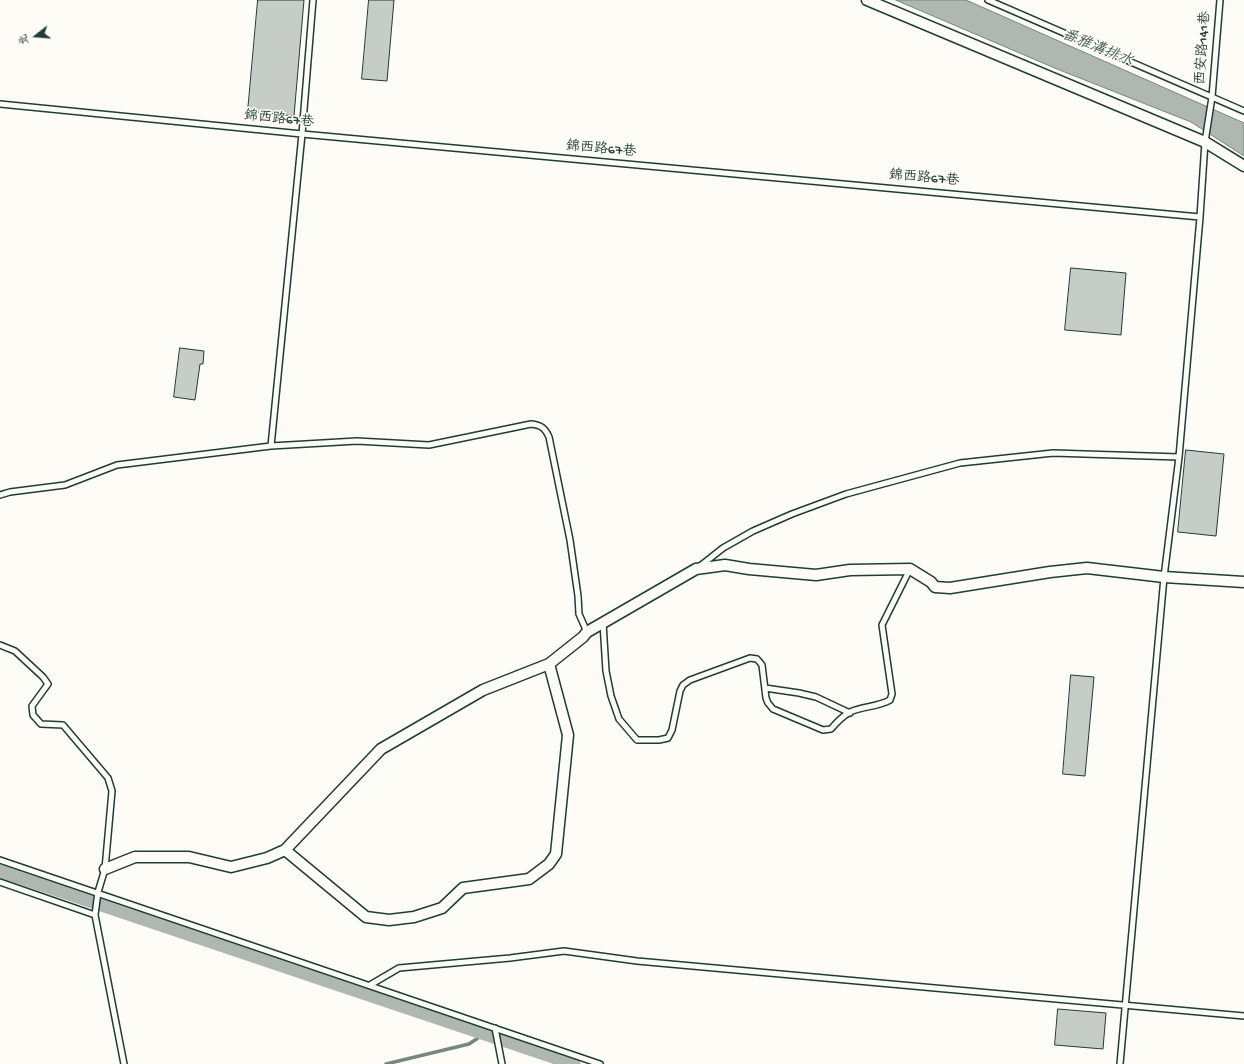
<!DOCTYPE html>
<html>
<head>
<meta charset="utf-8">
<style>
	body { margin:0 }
	#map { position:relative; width:1244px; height:1064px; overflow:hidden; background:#fdfcf7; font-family:"Gochi Hand","LXGW WenKai TC",sans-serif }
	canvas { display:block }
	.north { position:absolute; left:16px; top:16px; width:40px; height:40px; -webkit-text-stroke:3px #fdfcf7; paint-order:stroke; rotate:253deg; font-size:11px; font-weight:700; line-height:16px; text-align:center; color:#1f3d34 }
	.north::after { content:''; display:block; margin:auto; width:14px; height:18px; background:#1f3d34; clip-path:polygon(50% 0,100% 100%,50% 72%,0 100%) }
</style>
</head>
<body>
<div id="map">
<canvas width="1244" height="1064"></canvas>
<div class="north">北</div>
</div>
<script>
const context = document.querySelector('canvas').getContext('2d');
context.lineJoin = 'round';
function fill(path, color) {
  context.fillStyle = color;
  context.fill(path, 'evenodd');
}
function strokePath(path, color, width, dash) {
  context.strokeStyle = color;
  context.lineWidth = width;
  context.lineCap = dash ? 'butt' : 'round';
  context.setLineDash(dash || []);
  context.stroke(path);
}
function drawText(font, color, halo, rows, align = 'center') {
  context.font = font + ' "Gochi Hand","LXGW WenKai TC",sans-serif';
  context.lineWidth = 3;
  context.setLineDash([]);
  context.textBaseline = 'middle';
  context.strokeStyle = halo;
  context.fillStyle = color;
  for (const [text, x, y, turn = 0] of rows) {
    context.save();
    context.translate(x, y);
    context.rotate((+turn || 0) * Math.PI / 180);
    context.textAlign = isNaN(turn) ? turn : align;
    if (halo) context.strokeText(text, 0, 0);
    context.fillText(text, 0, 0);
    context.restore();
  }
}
const water = new Path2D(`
	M 896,0 L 966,0 L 1244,123 L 1244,156 L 1191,122 L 1057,69 Z`);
const stream = new Path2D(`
	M 386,1064 L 469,1044 L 484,1034`);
const canal = new Path2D(`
	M 0,871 L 574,1064`);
const building = new Path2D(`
	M 258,0 L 304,0 L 294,116 L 248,111 Z
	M 369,0 L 394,0 L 387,81 L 362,79 Z
	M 1071,268 L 1126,273 L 1121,335 L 1065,330 Z
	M 180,348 L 204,351 L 203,364 L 200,364 L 195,400 L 174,397 Z
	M 1186,450 L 1224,454 L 1216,536 L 1178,532 Z
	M 1071,675 L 1094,677 L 1085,776 L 1063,774 Z
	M 1058,1009 L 1106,1013 L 1103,1049 L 1055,1045 Z`);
const service = new Path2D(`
	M 988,0 L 1244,111
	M 0,104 L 302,134 L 1200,217
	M 271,446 L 302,134 L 313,0
	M 0,495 L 10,492 L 65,485 L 117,465 L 271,446 L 357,441 L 429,445 L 531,424 C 541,425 545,428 549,437 L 570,540 L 578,596 L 579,614 L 587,632
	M 699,567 L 723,548 L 753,531 L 792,514 L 846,494 L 960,463 L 1053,453 L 1179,457
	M 603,623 L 606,671 L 611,696 L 619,719 L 637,740 L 659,740 L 668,738 L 672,730 L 680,691 L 683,685 L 690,680 L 750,658 L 757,659 L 762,665 L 766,698 L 768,703 L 773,709 L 823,730 L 831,729 C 836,723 843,716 850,712 C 863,706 878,707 890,700 L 892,694 L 882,625 L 910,569
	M 0,645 L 15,651 L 43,677 L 48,684 L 32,706 L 33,715 L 41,724 L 63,725 L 108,778 L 112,791 L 105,869 L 98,892 L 95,915 L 124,1064
	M 765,688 L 799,693 L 816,697 L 850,713
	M 0,860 L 600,1064
	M 0,882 L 95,915
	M 370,985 L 399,968 L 510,958 L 564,951 L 637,961 L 1244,1016
	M 495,1028 L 502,1064
	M 1120,1064 L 1164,577 L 1179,457 L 1200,217 L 1205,142 L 1212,97 L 1220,0`);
const minor = new Path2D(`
	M 867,0 L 1205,142 L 1244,166
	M 285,850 L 366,917 L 389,920 L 414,917 L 442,908 L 463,888 L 529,879 L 549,864 L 556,854 L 568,735 L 549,664
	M 105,869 L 135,857 L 189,857 L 231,867 L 267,858 L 285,850 L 381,749 L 483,690 L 549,664 L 583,637 L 587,632 L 696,569 L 725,565 L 749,569 L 816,575 L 850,570 L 910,569 L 931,582 L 935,587 L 950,588 L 1050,572 L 1087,568 L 1164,577 L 1244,582`);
const streetNames = [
	["西安路141巷",1204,48,-86],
	["錦西路67巷",279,120,6],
	["錦西路67巷",601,150,5],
	["錦西路67巷",924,179,5]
];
const waterNames = [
	["番雅溝排水",1097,49,22]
];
fill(water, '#aeb8b1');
strokePath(water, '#75877f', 1);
strokePath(stream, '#75877f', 3.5);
strokePath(canal, '#aeb8b1', 13);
fill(building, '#c6cdc7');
strokePath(building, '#1f3d34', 1);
strokePath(service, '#1f3d34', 8);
strokePath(minor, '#1f3d34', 13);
strokePath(service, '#fdfcf7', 5);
strokePath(minor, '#fdfcf7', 10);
drawText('14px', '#1f3d34', '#fdfcf7', streetNames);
drawText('italic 15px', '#435c53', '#fdfcf7', waterNames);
</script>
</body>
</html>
